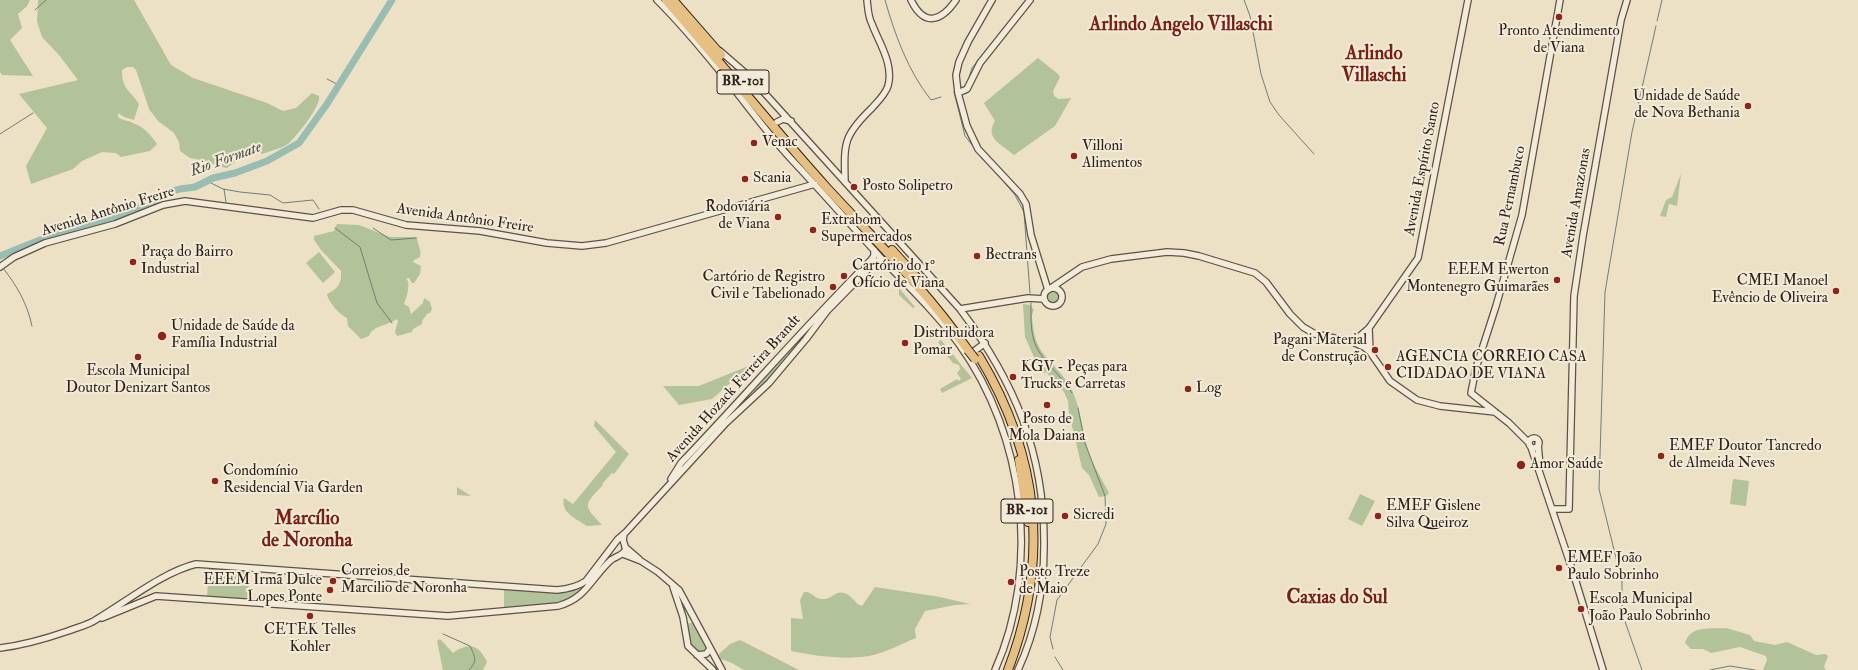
<!DOCTYPE html>
<html>
<head>
<meta charset="utf-8">
<style>
	body { margin:0 }
	canvas { display:block; background:#ece0c5 }
</style>
</head>
<body>
<canvas width="1858" height="670"></canvas>
<script>
const context = document.querySelector('canvas').getContext('2d');
context.lineJoin = 'round';
function fill(path, color) {
  context.fillStyle = color;
  context.fill(path, 'evenodd');
}
function strokePath(path, color, width, dash) {
  context.strokeStyle = color;
  context.lineWidth = width;
  context.lineCap = dash ? 'butt' : 'round';
  context.setLineDash(dash || []);
  context.stroke(path);
}
function drawText(font, color, halo, rows, align = 'center') {
  context.font = font + ' "IM FELL Double Pica",serif';
  context.lineWidth = 4;
  context.setLineDash([]);
  context.textBaseline = 'middle';
  context.strokeStyle = halo;
  context.fillStyle = color;
  for (const [text, x, y, turn = 0] of rows) {
    context.save();
    context.translate(x, y);
    context.rotate((+turn || 0) * Math.PI / 180);
    context.textAlign = isNaN(turn) ? turn : align;
    if (halo) context.strokeText(text, 0, 0);
    context.fillText(text, 0, 0);
    context.restore();
  }
}
const green = new Path2D(`
	M 0,0 L 30,0 L 27,6 L 18,14 L 22,28 L 10,40 L 33,76 L 2,75 L 0,72 Z
	M 38,0 L 134,0 L 171,65 L 193,78 L 267,103 L 283,111 L 296,108 L 312,93 L 319,96 C 322,105 296,137 288,144 C 280,149 270,151 262,154 L 253,148 L 227,168 L 221,167 L 206,161 L 190,158 L 180,151 L 179,142 L 174,133 L 158,121 L 149,109 L 136,70 L 133,67 L 127,67 L 122,70 C 122,90 130,90 139,104 L 134,120 L 124,117 L 118,113 L 118,117 C 123,121 127,120 133,123 C 144,127 150,134 157,144 L 150,151 L 121,157 L 116,153 L 102,152 L 82,161 L 73,169 L 31,184 L 26,166 L 47,128 L 19,94 L 78,80 L 59,55 L 42,37 L 37,21 Z
	M 1038,58 L 1058,74 L 1060,77 L 1053,91 L 1054,96 L 1059,99 L 1071,98 L 1055,126 L 1014,155 C 1002,145 984,138 995,121 L 984,103 Z
	M 1681,174 L 1677,206 L 1669,204 L 1666,217 L 1660,216 L 1666,200 L 1672,197 Z
	M 337,224 L 359,225 L 390,237 L 417,237 C 417,244 422,250 420,257 L 414,260 L 413,262 L 421,266 L 420,274 L 414,283 L 412,283 L 409,278 L 406,279 L 408,281 C 409,290 407,296 404,304 L 409,307 L 411,314 L 423,303 L 424,298 L 430,302 L 432,309 L 430,313 L 427,314 L 422,321 L 422,324 L 413,329 L 412,332 L 397,336 L 395,332 L 398,321 L 397,319 C 389,325 372,326 369,336 L 361,339 L 348,326 L 347,318 C 340,315 328,302 327,294 C 338,289 342,283 341,271 L 321,250 L 314,240 L 314,236 L 334,231 Z
	M 319,252 L 335,272 L 323,283 L 306,263 Z
	M 899,288 L 915,307 L 913,308 L 899,295 Z
	M1047 297a6 6 0 1 1 12 0a6 6 0 1 1-12 0Z
	M 1023,304 L 1030,305 L 1034,310 C 1031,315 1032,319 1033,325 C 1036,356 1053,360 1068,383 C 1081,404 1081,427 1088,450 C 1093,466 1102,479 1109,493 L 1106,496 L 1099,497 L 1089,475 L 1082,468 L 1069,413 L 1068,401 L 1064,392 L 1046,372 L 1044,373 L 1034,357 L 1025,337 Z
	M 818,318 L 809,333 L 789,357 L 786,354 Z
	M 941,340 L 972,378 L 942,393 L 940,389 L 957,379 L 959,381 L 961,379 L 957,373 L 960,369 L 959,365 L 953,363 L 947,356 L 949,354 L 947,352 L 945,353 L 938,342 Z
	M 785,355 L 788,358 L 756,393 L 753,391 Z
	M 751,365 L 712,399 L 679,405 L 663,386 L 699,386 Z
	M 595,420 L 629,454 L 614,474 L 612,473 L 602,484 L 603,485 C 584,505 582,504 602,525 L 587,526 C 577,519 560,513 564,498 L 573,504 L 616,452 L 594,426 Z
	M 1733,479 L 1749,481 L 1746,506 L 1730,504 Z
	M 457,487 L 471,496 L 457,495 Z
	M 1360,494 L 1375,501 L 1362,526 L 1348,519 Z
	M 209,568 L 250,570 L 248,600 L 207,597 Z
	M 583,585 L 588,587 L 572,599 L 557,604 L 504,608 L 504,587 L 566,591 Z
	M 875,587 L 940,597 L 970,604 L 955,605 L 925,611 L 915,629 L 916,638 C 901,644 885,653 869,656 C 844,660 816,656 791,651 L 791,618 L 803,619 L 800,600 L 804,592 C 812,591 815,600 824,599 C 832,599 836,590 844,593 C 852,595 855,604 862,606 Z
	M 689,623 L 693,623 L 706,648 L 705,651 L 700,655 L 690,644 L 686,625 Z
	M 1726,628 L 1750,635 L 1754,641 L 1775,645 L 1787,642 L 1816,655 L 1826,654 L 1828,656 L 1824,667 L 1826,670 L 1763,670 L 1767,660 L 1766,656 L 1740,647 L 1711,653 L 1703,649 L 1691,649 L 1685,643 C 1690,625 1711,629 1726,628 Z
	M 440,639 L 453,653 C 468,642 479,644 487,662 L 483,670 L 443,670 L 437,641 Z
	M 740,640 L 799,670 L 744,670 L 730,662 L 720,659 L 719,654 L 730,644 Z`);
const stream = new Path2D(`
	M 885,0 C 895,35 908,71 931,100 L 941,97
	M 1244,0 L 1250,16 L 1261,74 L 1270,102 L 1279,115 L 1314,154
	M 35,10 L 46,0
	M 1657,21 L 1662,0
	M 1000,33 L 1015,14
	M 327,79 L 339,85
	M 968,81 L 972,68 L 988,48
	M 954,92 L 965,136 L 976,150
	M 0,134 L 33,113
	M 986,161 L 1015,195 L 1024,212 L 1030,293
	M 207,181 L 223,189 L 240,192 L 270,195 L 283,203 L 313,200 L 319,209
	M 224,189 L 226,202
	M 335,228 L 360,247 L 377,303 L 392,323
	M 373,228 L 391,240 L 416,238
	M 3,268 C 17,286 27,303 32,326
	M 1031,303 C 1031,317 1030,333 1036,346 C 1043,362 1062,376 1072,393
	M 1622,609 L 1622,582 L 1599,489 L 1605,292 L 1632,132 L 1656,26
	M 1622,613 L 1642,670
	M 443,634 L 470,646 C 475,657 478,661 469,670
	M 1053,649 L 1050,637 L 1057,600 L 1098,544 L 1106,524 L 1105,496 L 1085,443 L 1078,408
	M 1055,657 L 1063,670
	M 1710,670 L 1730,666 L 1755,670`);
const river = new Path2D(`
	M 0,256 L 40,240 L 116,216 L 154,201 L 166,193 L 180,189 L 195,187 L 213,178 L 235,173 L 267,161 L 299,143 L 327,104 L 392,0`);
const tertiary = new Path2D(`
	M 657,0 C 677,20 695,41 713,63 C 740,95 763,129 792,160 C 822,192 851,225 881,258 C 908,286 936,313 959,344 C 1025,436 1041,567 995,670
	M 911,0 C 924,27 941,22 956,0
	M 992,0 L 968,42 L 959,62 L 956,75 L 958,93 L 967,126 L 978,149 L 1020,194 L 1026,204 L 1031,235 L 1048,290 L 1082,267 L 1111,259 L 1167,252 L 1184,253 L 1199,256 L 1255,273 L 1266,282 L 1290,314 L 1303,327 L 1315,334 L 1353,342 L 1364,347 L 1370,352 L 1390,381 L 1417,400 L 1440,406 L 1495,412
	M 720,51 L 750,77 L 960,309 C 1015,382 1045,454 1044,546 C 1044,589 1036,631 1018,670
	M 958,93 L 967,89 L 980,63 L 1030,0
	M 777,122 L 783,119 L 791,121
	M 845,182 C 844,143 843,136 872,108 C 878,101 885,95 888,86 C 894,64 879,43 872,24 C 868,17 868,8 867,0
	M 0,267 L 14,257 L 45,243 L 115,224 L 163,205 L 185,201 L 313,218 L 341,210 L 353,210 L 406,225 L 480,231 L 547,243 L 582,246 L 606,243 L 815,184
	M1044 297a9 9 0 1 1 18 0a9 9 0 1 1-18 0Z
	M 960,309 L 1028,298 L 1044,299
	M 1369,329 L 1370,352
	M 1353,342 L 1369,328 L 1418,258 L 1468,0
	M 969,355 L 985,343
	M1529 443a5 5 0 1 1 10 0a5 5 0 1 1-10 0Z
	M 1529,443 L 1509,423 L 1471,393 L 1476,368 L 1496,306 L 1522,215 L 1560,0
	M 1538,444 L 1540,466
	M 1531,447 L 1573,572 L 1603,670
	M 671,479 L 681,463 C 745,396 806,325 871,260 L 874,256 L 874,250
	M 1552,509 L 1569,509 L 1574,296 L 1583,236 L 1621,20 L 1627,0
	M 625,547 L 639,559
	M 623,554 L 641,561 L 658,572 L 679,590 L 722,670
	M 673,587 L 683,617 L 688,646 L 713,670
	M 102,618 L 156,596 L 448,616 L 558,606 C 587,598 591,578 611,560 C 616,556 623,556 626,549 L 623,540 L 624,534
	M 0,648 C 25,645 45,639 68,631 C 78,627 89,625 97,619 C 126,602 163,572 196,564 L 557,590 C 568,589 577,587 586,581 L 618,539 L 626,532 L 726,423 L 769,383 L 806,339 L 827,311 L 876,261 L 884,260
	M 697,655 L 706,654 L 710,649`);
const motorway = new Path2D(`
	M 666,0 C 720,62 772,127 827,188 C 876,241 927,291 968,350
	M 673,0 L 721,55
	M 892,250 L 919,280
	M 979,356 C 1040,457 1050,560 1008,670
	M 1019,460 L 1028,522`);
const motorwayBridge = new Path2D(`
	M 968,350 L 975,359`);
const markers = [
	[1559,17,4,"#8f2418"],
	[1748,106,4,"#8f2418"],
	[754,143,4,"#8f2418"],
	[1074,156,4,"#8f2418"],
	[745,179,4,"#8f2418"],
	[854,187,4,"#8f2418"],
	[778,217,4,"#8f2418"],
	[813,230,4,"#8f2418"],
	[977,256,4,"#8f2418"],
	[133,262,4,"#8f2418"],
	[844,276,4,"#8f2418"],
	[1557,280,4,"#8f2418"],
	[833,287,4,"#8f2418"],
	[1836,291,4,"#8f2418"],
	[162,336,5,"#8f2418"],
	[905,343,4,"#8f2418"],
	[1375,350,4,"#8f2418"],
	[138,357,4,"#8f2418"],
	[1388,367,4,"#8f2418"],
	[1013,377,4,"#8f2418"],
	[1188,389,4,"#8f2418"],
	[1047,405,4,"#8f2418"],
	[1661,456,4,"#8f2418"],
	[1521,465,5,"#8f2418"],
	[215,481,4,"#8f2418"],
	[1065,516,4,"#8f2418"],
	[1378,516,4,"#8f2418"],
	[1559,568,4,"#8f2418"],
	[333,581,4,"#8f2418"],
	[1011,582,4,"#8f2418"],
	[330,590,4,"#8f2418"],
	[1581,609,4,"#8f2418"],
	[310,616,4,"#8f2418"]
];
const shields = [
	[743,82,52],
	[1027,511,52]
];
const shieldNames = [
	["BR-101",743,82],
	["BR-101",1027,511]
];
const poiNames = [
	["Pronto Atendimento",1559,32,"center"],
	["de Viana",1559,49,"center"],
	["Unidade de Saúde",1740,97,"right"],
	["de Nova Bethania",1740,114,"right"],
	["Venac",762,143],
	["Villoni",1082,147],
	["Alimentos",1082,164],
	["Scania",753,179],
	["Posto Solipetro",862,187],
	["Rodoviária",770,208,"right"],
	["de Viana",770,225,"right"],
	["Extrabom",821,221],
	["Supermercados",821,238],
	["Praça do Bairro",141,253],
	["Industrial",141,270],
	["Bectrans",985,256],
	["Cartório do 1º",852,267],
	["Ofício de Viana",852,284],
	["EEEM Ewerton",1549,271,"right"],
	["Montenegro Guimarães",1549,288,"right"],
	["Cartório de Registro",825,278,"right"],
	["Civil e Tabelionado",825,295,"right"],
	["CMEI Manoel",1828,282,"right"],
	["Evêncio de Oliveira",1828,299,"right"],
	["Unidade de Saúde da",171,327],
	["Família Industrial",171,344],
	["Distribuidora",913,334],
	["Pomar",913,351],
	["Pagani Material",1367,341,"right"],
	["de Construção",1367,358,"right"],
	["AGENCIA CORREIO CASA",1396,358],
	["CIDADAO DE VIANA",1396,375],
	["KGV - Peças para",1021,368],
	["Trucks e Carretas",1021,385],
	["Escola Municipal",138,372,"center"],
	["Doutor Denizart Santos",138,389,"center"],
	["Log",1196,389],
	["Posto de",1047,420,"center"],
	["Mola Daiana",1047,437,"center"],
	["EMEF Doutor Tancredo",1669,447],
	["de Almeida Neves",1669,464],
	["Amor Saúde",1530,465],
	["Condomínio",223,472],
	["Residencial Via Garden",223,489],
	["EMEF Gislene",1386,507],
	["Silva Queiroz",1386,524],
	["Sicredi",1073,516],
	["EMEF João",1567,559],
	["Paulo Sobrinho",1567,576],
	["Correios de",341,572],
	["Marcilio de Noronha",341,589],
	["Posto Treze",1019,573],
	["de Maio",1019,590],
	["EEEM Irmã Dulce",322,581,"right"],
	["Lopes Ponte",322,598,"right"],
	["Escola Municipal",1589,600],
	["João Paulo Sobrinho",1589,617],
	["CETEK Telles",310,631,"center"],
	["Kohler",310,648,"center"]
];
const streetNames = [
	["Avenida Espírito Santo",1423,169,-79],
	["Rua Pernambuco",1511,196,-78],
	["Avenida Amazonas",1577,203,-80],
	["Avenida Antônio Freire",108,212,-17],
	["Avenida Antônio Freire",465,219,8],
	["Avenida Hozack Ferreira Brandt",734,389,-48]
];
const waterNames = [
	["Rio Formate",226,160,-20]
];
const districtNames = [
	["Arlindo Angelo Villaschi",1181,26],
	["Arlindo",1374,55],
	["Villaschi",1374,77],
	["Marcílio",307,520],
	["de Noronha",307,542],
	["Caxias do Sul",1337,599]
];
fill(green, '#b2c399');
strokePath(stream, '#6f7f76', 1);
strokePath(river, '#99bdb3', 7);
strokePath(tertiary, '#5f5245', 8);
strokePath(motorway, '#30221a', 10);
strokePath(tertiary, '#f3ebd9', 5.5);
strokePath(motorway, '#e6c082', 8);
strokePath(motorwayBridge, '#30221a', 10, []);
strokePath(motorwayBridge, '#e6c082', 8);
for (const [x, y, r, color] of markers) {
  const dot = new Path2D();
  dot.arc(x, y, r, 0, 2 * Math.PI);
  context.fillStyle = color;
  context.fill(dot);
  strokePath(dot, '#f3ebd9', 1.5);
}
for (const [x, y, w] of shields) {
  const box = new Path2D();
  box.roundRect(x - w / 2, y - 12, w, 24, 3);
  context.fillStyle = '#f3ebd9';
  context.fill(box);
  strokePath(box, '#30221a', 1);
}
drawText('bold 14px', '#30221a', null, shieldNames);
drawText('15px', '#30221a', '#f3ebd9', poiNames, 'left');
drawText('15px', '#30221a', '#f3ebd9', streetNames);
drawText('italic 16px', '#505048', '#f3ebd9', waterNames);
drawText('bold 19px', '#7a1f14', '#f3ebd9', districtNames);
</script>
</body>
</html>
